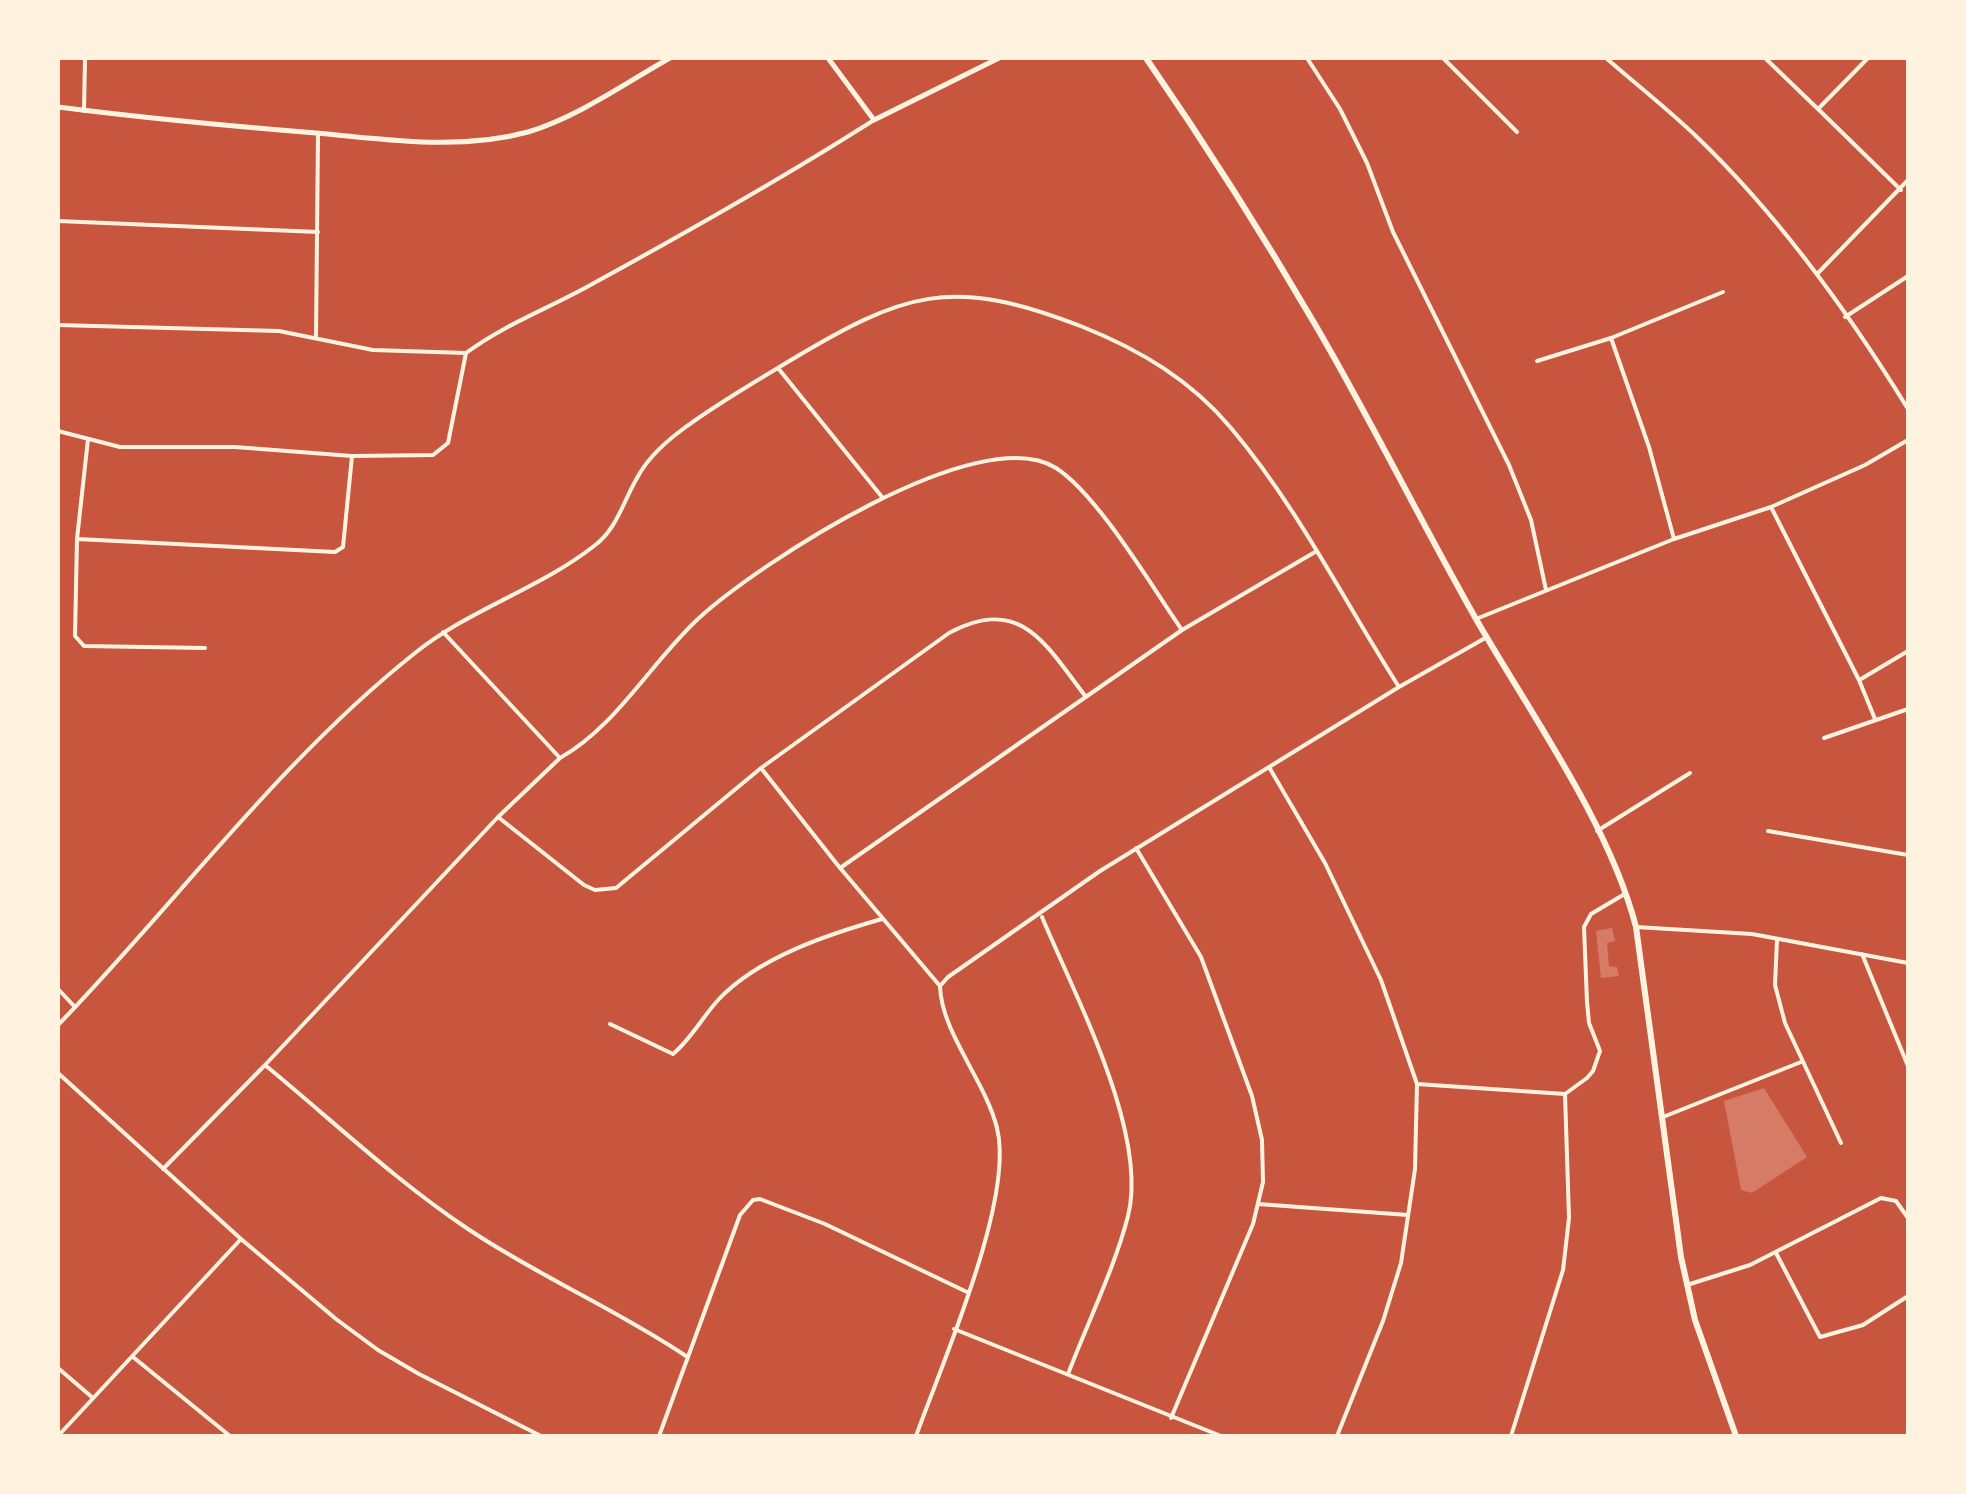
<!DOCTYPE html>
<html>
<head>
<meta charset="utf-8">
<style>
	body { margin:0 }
	#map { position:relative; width:1966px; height:1494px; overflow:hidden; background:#c8553d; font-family:"Public Sans",sans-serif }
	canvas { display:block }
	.frame { position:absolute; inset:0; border:60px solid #fff3e0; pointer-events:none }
</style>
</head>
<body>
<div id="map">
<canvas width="1966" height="1494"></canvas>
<div class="frame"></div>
</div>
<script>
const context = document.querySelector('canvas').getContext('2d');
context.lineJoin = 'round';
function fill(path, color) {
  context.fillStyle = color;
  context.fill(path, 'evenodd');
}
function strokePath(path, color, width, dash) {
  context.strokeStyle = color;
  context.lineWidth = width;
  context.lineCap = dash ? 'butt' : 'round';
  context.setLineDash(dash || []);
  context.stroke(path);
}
const building = new Path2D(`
	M 1612,928 L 1615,941 L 1607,943 L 1609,966 L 1617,967 L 1619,976 L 1601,978 L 1596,931 Z
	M 1764,1088 L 1807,1157 L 1752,1193 L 1741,1190 L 1724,1101 Z`);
const minor = new Path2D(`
	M 1307,58 L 1340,109 L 1367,163 L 1393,232 L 1509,465 L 1531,520 L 1546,590
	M 1443,58 L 1517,132
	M 1606,58 C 1637,85 1669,110 1698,138 C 1780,217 1849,313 1908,409
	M 1765,58 L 1818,109
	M 1868,58 L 1818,109 L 1901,190
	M 84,111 L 85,58
	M 58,221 L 318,232
	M 1818,273 L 1908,180
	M 1845,317 L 1908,276
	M 58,325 L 279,331 L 373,350 L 466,353
	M 316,337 L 318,133
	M 1611,338 L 1723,292
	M 1537,361 L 1611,338 L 1649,447 L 1674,539
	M 778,368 L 882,497
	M 58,431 L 120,447 L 235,447 L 352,456 L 433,455 L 448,443 L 466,353 C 505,324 552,307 594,283 C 689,231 783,178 874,120
	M 88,439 L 77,539 L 335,552 L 343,547 L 352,456
	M 1771,507 L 1859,680 L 1875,719
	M 77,539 L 75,636 L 84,646 L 205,648
	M 1476,619 L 1674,539 L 1771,507 L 1865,465 L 1908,440
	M 1861,679 L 1908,651
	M 1824,738 L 1908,709
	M 560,758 C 617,726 651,662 699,618 C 758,564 979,419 1056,468 C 1098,495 1152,587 1182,630
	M 1269,767 L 1325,863 L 1381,980 L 1417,1084 L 1415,1169 L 1401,1263 L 1383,1321 L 1337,1436
	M 761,768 L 840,868 L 1182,630 L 1315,552
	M 498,817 L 584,885 L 595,890 L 616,888 L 761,768 L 949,633 C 1021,594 1046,645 1086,697
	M 1597,831 L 1690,773
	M 1768,831 L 1908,855
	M 1136,848 L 1201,957 L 1252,1096 L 1262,1140 L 1263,1182 L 1253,1224 L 1171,1418
	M 841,869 L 940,986 C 941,1032 985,1080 997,1128 C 1015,1199 942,1363 916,1436
	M 1042,917 C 1074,994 1149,1133 1128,1216 C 1115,1267 1087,1324 1068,1374
	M 1636,927 L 1752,934 L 1908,963
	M 1777,940 L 1775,985 L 1785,1023 L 1841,1143
	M 1862,954 L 1908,1066
	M 940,986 L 948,977 L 1100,871 L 1399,687 L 1487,637
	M 58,989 L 75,1007
	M 610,1024 L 673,1054 C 692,1038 703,1016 719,999 C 759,957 829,934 882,919
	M 58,1025 C 177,902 280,760 415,653 C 470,609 539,589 594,546 C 617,529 623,502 637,478 C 647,459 662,445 679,432 C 713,406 750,385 786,363 C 904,292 950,275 1083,327 C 1140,350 1191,380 1231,428 C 1297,506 1344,601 1399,687
	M 265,1065 L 498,817 L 560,758 L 443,632
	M 58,1073 L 241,1239 L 336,1319 L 378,1350 L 419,1374 L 541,1436
	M 1417,1084 L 1565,1094 L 1587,1078 L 1593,1071 L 1600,1051 L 1589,1023 L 1587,1002 L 1584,927 L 1591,914 L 1623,895
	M 1663,1117 L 1801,1062
	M 163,1169 L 265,1065 C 332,1120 396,1181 468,1229 C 538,1276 616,1309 686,1356
	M 1258,1204 L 1408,1215
	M 1776,1253 L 1820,1337 L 1863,1325 L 1908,1296
	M 1687,1285 L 1750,1265 L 1881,1198 L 1896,1201 L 1908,1218
	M 954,1329 L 1221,1436
	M 133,1357 L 230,1436
	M 58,1368 L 93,1398
	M 58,1436 L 241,1239
	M 659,1436 L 740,1215 L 753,1200 L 760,1199 L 825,1224 L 967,1292
	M 1511,1436 L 1563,1270 L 1569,1218 L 1565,1094`);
const tertiary = new Path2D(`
	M 828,58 L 874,120 L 999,58
	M 58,107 C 144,118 229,126 316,133 C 386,139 458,151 528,132 C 578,117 625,83 670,58`);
const secondary = new Path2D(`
	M 1146,58 C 1206,145 1263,235 1316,326 C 1372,422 1421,522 1476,619 C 1530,713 1609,823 1636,927 L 1681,1257 L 1695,1320 L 1736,1436`);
fill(building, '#d67c66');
strokePath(minor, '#fff3e0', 4);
strokePath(tertiary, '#fff3e0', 5);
strokePath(secondary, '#fff3e0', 6);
</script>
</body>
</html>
